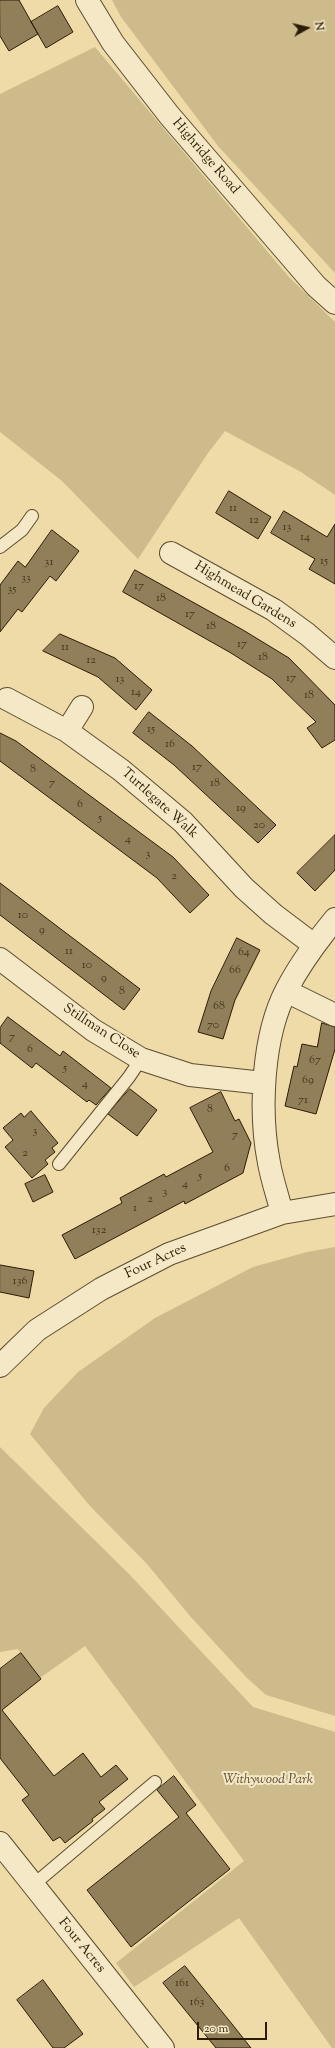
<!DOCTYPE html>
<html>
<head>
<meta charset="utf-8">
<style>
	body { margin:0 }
	#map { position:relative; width:335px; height:2048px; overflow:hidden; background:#eedba8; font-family:"Sorts Mill Goudy",serif }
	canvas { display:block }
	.north { position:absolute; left:287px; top:8px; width:40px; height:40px; -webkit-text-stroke:3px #f4e8c6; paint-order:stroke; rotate:82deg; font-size:11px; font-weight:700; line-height:16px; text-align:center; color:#2d1c05 }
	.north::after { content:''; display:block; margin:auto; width:14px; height:18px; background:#2d1c05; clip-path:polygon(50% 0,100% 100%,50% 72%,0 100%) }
	.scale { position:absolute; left:197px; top:2022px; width:70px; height:18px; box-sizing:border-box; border:2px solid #2d1c05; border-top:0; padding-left:5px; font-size:12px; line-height:14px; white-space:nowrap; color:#2d1c05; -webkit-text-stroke:3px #f4e8c6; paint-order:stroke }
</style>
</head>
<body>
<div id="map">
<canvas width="335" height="2048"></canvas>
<div class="north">N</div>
<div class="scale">20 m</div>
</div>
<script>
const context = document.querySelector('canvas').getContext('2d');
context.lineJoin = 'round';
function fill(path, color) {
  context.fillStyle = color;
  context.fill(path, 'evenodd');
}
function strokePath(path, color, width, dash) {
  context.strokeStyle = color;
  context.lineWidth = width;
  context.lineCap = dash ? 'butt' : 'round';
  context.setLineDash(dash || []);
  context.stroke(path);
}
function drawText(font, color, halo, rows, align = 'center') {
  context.font = font + ' "Sorts Mill Goudy",serif';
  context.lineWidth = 4;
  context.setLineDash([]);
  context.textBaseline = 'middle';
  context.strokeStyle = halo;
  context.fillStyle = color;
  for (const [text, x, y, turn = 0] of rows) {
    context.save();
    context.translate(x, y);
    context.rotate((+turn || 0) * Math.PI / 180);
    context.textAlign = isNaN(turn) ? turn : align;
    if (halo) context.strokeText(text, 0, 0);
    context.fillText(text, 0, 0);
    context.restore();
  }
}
const green = new Path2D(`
	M 112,0 L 335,0 L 335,273 L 218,146 L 121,17 Z
	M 95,47 L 288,276 L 335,322 L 335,495 L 301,472 L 225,431 L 208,453 L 138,559 L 62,481 L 0,432 L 0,94 Z
	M 335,1247 L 335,1716 L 266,1695 L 247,1678 L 190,1616 L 147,1564 L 90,1506 L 30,1434 L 44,1408 L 78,1372 L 155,1318 L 253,1267 L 307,1252 Z
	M 0,1447 L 130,1575 L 253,1707 L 335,1732 L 335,2048 L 332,2048 L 239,1918 L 134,1987 L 116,1963 L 244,1861 L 85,1646 L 40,1678 L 18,1649 L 0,1652 Z`);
const building = new Path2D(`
	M 0,0 L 19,0 L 38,34 L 9,51 L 0,36 Z
	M 58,6 L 73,32 L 46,48 L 31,22 Z
	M 229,491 L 271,517 L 258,539 L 216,513 Z
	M 284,511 L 327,537 L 335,524 L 335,584 L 309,569 L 315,559 L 271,533 Z
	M 52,530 L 79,551 L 56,581 L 50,576 L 22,612 L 18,609 L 0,632 L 0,585 L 18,561 L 25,567 Z
	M 135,570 L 243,630 L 289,658 L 335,705 L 335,740 L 322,748 L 307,728 L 316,722 L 272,679 L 231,653 L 123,592 Z
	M 60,634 L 115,658 L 152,690 L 136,710 L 98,677 L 43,651 Z
	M 149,712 L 192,746 L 276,825 L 258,843 L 174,765 L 133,733 Z
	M 0,733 L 16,741 L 173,857 L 209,895 L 190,913 L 157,878 L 0,761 Z
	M 335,835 L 335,870 L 315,891 L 297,873 Z
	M 0,883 L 140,989 L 124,1010 L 0,915 Z
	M 237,938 L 260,950 L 235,1000 L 223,1039 L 198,1032 L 211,991 Z
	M 8,1017 L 60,1056 L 63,1051 L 111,1088 L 96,1105 L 89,1100 L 87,1102 L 36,1063 L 32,1068 L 0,1043 L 0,1028 Z
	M 322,1023 L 335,1027 L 335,1049 L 316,1114 L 285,1106 L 294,1066 L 297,1067 L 302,1044 L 317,1047 Z
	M 130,1089 L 157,1110 L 137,1136 L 108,1114 Z
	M 221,1092 L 235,1121 L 239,1119 L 251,1143 L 243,1173 L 185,1204 L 184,1201 L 75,1259 L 62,1235 L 122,1203 L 120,1198 L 164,1174 L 166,1177 L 213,1152 L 190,1108 Z
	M 31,1111 L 58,1143 L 52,1148 L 55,1152 L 45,1160 L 48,1164 L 32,1178 L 5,1147 L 13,1140 L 3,1128 L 21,1113 L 24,1117 Z
	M 45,1175 L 53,1192 L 33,1202 L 25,1184 Z
	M 0,1265 L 34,1271 L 29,1298 L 0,1292 Z
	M 21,1653 L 41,1679 L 2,1710 L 54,1776 L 83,1753 L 101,1777 L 116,1765 L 128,1779 L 99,1802 L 105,1809 L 92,1819 L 93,1821 L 65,1843 L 60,1837 L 53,1841 L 22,1800 L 29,1795 L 0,1758 L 0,1669 Z
	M 174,1776 L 196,1805 L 186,1813 L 230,1869 L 131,1947 L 87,1890 L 179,1817 L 157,1790 Z
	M 185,1966 L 232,2024 L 251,2048 L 216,2048 L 163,1983 Z
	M 43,1980 L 83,2034 L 64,2048 L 53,2048 L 17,2000 Z`);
const service = new Path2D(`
	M 0,547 L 22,530 L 32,516
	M 59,1164 L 129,1077 L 141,1059
	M 32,1886 L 155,1782`);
const minor = new Path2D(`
	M 87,0 L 113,43 L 169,115 L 316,286 L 335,303
	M 171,553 L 274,610 L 307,634 L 335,658
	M 7,699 L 67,731 L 121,770 L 183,822 L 244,888 L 273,914 L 314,945
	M 67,731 L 82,707
	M 0,959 L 93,1030 L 141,1059 L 190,1075 L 263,1083
	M 286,991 L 335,1015
	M 282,1213 C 278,1197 272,1180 269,1163 C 259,1112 262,1036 287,989 C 300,964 317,941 335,919
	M 0,1366 L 37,1330 L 101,1289 L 169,1254 L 282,1213 L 335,1204
	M 0,1843 L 163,2048`);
const numberNames = [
	["11",233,509],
	["12",254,521],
	["13",287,528],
	["14",305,538],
	["15",324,562],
	["31",49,563],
	["33",26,579],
	["17",139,587],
	["35",12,590],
	["18",161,599],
	["17",190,615],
	["18",211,627],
	["17",242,645],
	["11",65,648],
	["18",263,658],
	["12",91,661],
	["17",291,679],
	["13",120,680],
	["14",136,693],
	["18",309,696],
	["15",151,730],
	["16",170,745],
	["17",197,768],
	["8",33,770],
	["7",52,784],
	["18",215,784],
	["6",80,805],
	["19",241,809],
	["5",100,819],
	["20",259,826],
	["4",128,840],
	["3",148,855],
	["2",174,877],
	["10",23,916],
	["9",42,931],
	["11",69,952],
	["64",244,953],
	["10",87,966],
	["66",235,971],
	["9",104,979],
	["8",122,992],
	["68",219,1007],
	["70",213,1026],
	["7",12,1038],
	["6",30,1050],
	["67",315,1061],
	["5",65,1069],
	["69",308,1081],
	["4",85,1085],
	["71",303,1101],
	["8",210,1110],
	["3",35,1132],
	["7",235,1136],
	["2",25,1154],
	["6",227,1169],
	["5",200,1177],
	["4",185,1185],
	["3",165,1193],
	["2",150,1200],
	["1",135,1209],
	["132",99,1231],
	["136",20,1282],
	["161",182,1984],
	["163",197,2003]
];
const streetNames = [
	["Highridge Road",205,157,49],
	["Highmead Gardens",245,596,31],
	["Turtlegate Walk",159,804,42],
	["Stillman Close",101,1032,33],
	["Four Acres",156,1262,-25],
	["Four Acres",81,1946,51]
];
const parkNames = [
	["Withywood Park",268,1781]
];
fill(green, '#cdbb8c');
fill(building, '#917f5a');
strokePath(building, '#2d1c05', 1);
strokePath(service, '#5d4c2e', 14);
strokePath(minor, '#5d4c2e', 24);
strokePath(service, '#f4e8c6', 12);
strokePath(minor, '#f4e8c6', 22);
drawText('12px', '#46351a', null, numberNames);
drawText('14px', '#2d1c05', '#f4e8c6', streetNames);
drawText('italic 14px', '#5d4c2e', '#f4e8c6', parkNames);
</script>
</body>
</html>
